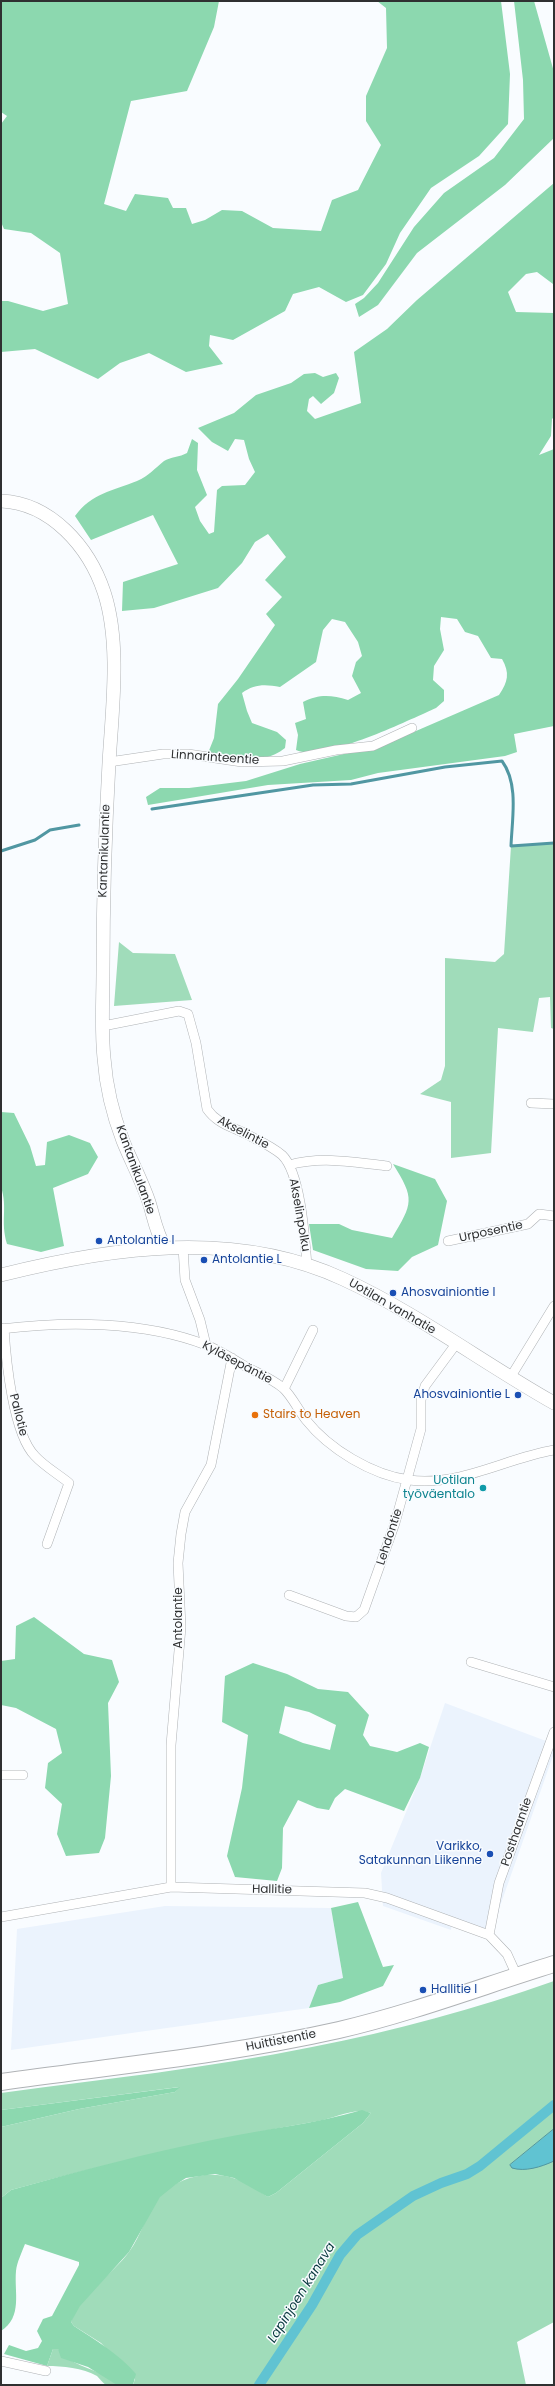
<!DOCTYPE html>
<html>
<head>
<meta charset="utf-8">
<style>
	body { margin:0 }
	#map { position:relative; width:555px; height:2386px; overflow:hidden; background:#f9fcff; font-family:Poppins,sans-serif }
	canvas { display:block }
	.frame { position:absolute; inset:0; border:2px solid #2f3031; pointer-events:none }
</style>
</head>
<body>
<div id="map">
<canvas width="555" height="2386"></canvas>
<div class="frame"></div>
</div>
<script>
const context = document.querySelector('canvas').getContext('2d');
context.lineJoin = 'round';
function fill(path, color) {
  context.fillStyle = color;
  context.fill(path, 'evenodd');
}
function strokePath(path, color, width, dash) {
  context.strokeStyle = color;
  context.lineWidth = width;
  context.lineCap = dash ? 'butt' : 'round';
  context.setLineDash(dash || []);
  context.stroke(path);
}
function drawText(font, color, halo, rows, align = 'center') {
  context.font = font + ' Poppins,sans-serif';
  context.lineWidth = 3;
  context.setLineDash([]);
  context.textBaseline = 'middle';
  context.strokeStyle = halo;
  context.fillStyle = color;
  for (const [text, x, y, turn = 0] of rows) {
    context.save();
    context.translate(x, y);
    context.rotate((+turn || 0) * Math.PI / 180);
    context.textAlign = isNaN(turn) ? turn : align;
    if (halo) context.strokeText(text, 0, 0);
    context.fillText(text, 0, 0);
    context.restore();
  }
}
const built = new Path2D(`
	M 445,1703 L 554,1744 L 554,1753 L 499,1909 L 493,1934 L 452,1921 L 451,1930 L 383,1906 L 381,1873 L 420,1778 Z
	M 165,1906 L 331,1908 L 343,1978 L 318,1985 L 309,2008 L 11,2050 L 17,1929 Z`);
const green = new Path2D(`
	M 554,843 L 554,1029 L 551,1028 L 550,997 L 539,998 L 533,1032 L 498,1028 L 491,1153 L 451,1158 L 451,1102 L 420,1094 L 441,1080 L 445,1066 L 445,958 L 495,962 L 504,954 L 511,846 Z
	M 119,942 L 133,953 L 175,954 L 192,1000 L 114,1006 Z
	M 554,1981 L 554,2322 L 517,2342 L 526,2385 L 133,2385 L 135,2379 L 101,2343 L 74,2326 L 71,2322 C 80,2294 112,2275 129,2252 C 142,2235 146,2212 160,2196 C 178,2177 208,2170 233,2178 C 245,2181 257,2190 268,2197 L 276,2193 L 363,2123 L 371,2113 C 355,2107 335,2118 318,2121 C 215,2139 112,2162 11,2190 L 1,2198 L 1,2127 L 79,2109 L 175,2092 L 179,2087 L 1,2110 L 1,2093 C 105,2079 209,2068 312,2047 C 394,2031 475,2009 554,1981 Z
	M 53,2349 L 58,2349 C 63,2354 65,2358 72,2361 C 86,2369 107,2373 117,2385 L 106,2385 C 103,2383 100,2379 97,2376 C 83,2368 62,2366 47,2366 Z`);
const forest = new Path2D(`
	M 1,1 L 219,1 L 214,27 L 187,91 L 131,101 L 104,204 L 126,211 L 135,194 L 168,198 L 173,208 L 186,208 L 192,224 L 205,220 L 222,210 L 242,211 L 273,228 L 321,231 L 332,200 L 358,190 L 381,145 L 366,121 L 366,96 L 387,48 L 386,8 L 377,1 L 501,1 L 510,74 L 508,124 L 479,156 L 431,188 L 400,233 L 386,264 L 363,295 L 346,302 L 319,287 L 293,294 L 285,311 L 233,340 L 210,335 L 209,346 L 223,364 L 186,372 L 149,353 L 120,363 L 98,379 L 35,349 L 1,352 L 1,301 L 8,301 L 43,311 L 68,304 L 60,253 L 31,233 L 4,229 L 1,222 L 1,124 L 7,116 L 1,112 Z
	M 514,1 L 534,1 L 554,72 L 554,138 L 505,185 L 417,253 L 378,305 L 359,317 L 355,304 L 364,298 L 378,283 L 414,227 L 444,193 L 494,158 L 524,119 L 523,80 Z
	M 554,183 L 554,283 L 553,284 L 537,272 L 526,274 L 508,292 L 516,312 L 554,313 L 554,417 L 552,419 L 551,436 L 539,455 L 554,449 L 554,726 L 514,734 L 517,752 L 505,756 L 378,773 L 351,780 L 268,785 L 148,805 L 146,797 L 160,788 L 189,788 L 246,781 L 300,764 L 357,751 L 416,731 L 499,695 C 508,682 510,673 502,659 L 491,658 L 478,636 L 465,632 L 457,619 L 441,617 L 440,629 L 444,650 L 434,666 L 433,680 L 444,690 L 444,701 L 436,708 C 409,720 321,763 296,750 L 298,735 L 295,723 L 306,719 L 303,702 C 319,694 331,695 348,700 L 361,693 L 352,676 L 356,662 L 362,656 L 358,642 L 345,622 L 332,619 L 323,630 L 316,662 L 280,687 C 265,684 254,684 242,693 L 247,711 L 252,723 L 277,732 L 286,740 L 285,748 C 264,765 231,762 206,758 L 214,738 L 218,704 L 238,679 L 275,625 L 266,614 L 282,597 L 265,580 L 286,557 L 268,534 L 255,542 L 242,563 L 218,588 L 154,608 L 122,611 L 123,582 L 178,564 L 153,515 L 91,540 L 75,516 C 92,493 112,491 137,481 C 149,476 155,468 164,461 C 170,457 180,457 187,453 L 192,439 L 198,443 L 197,470 L 207,495 L 195,507 L 200,521 L 209,534 L 214,532 L 217,490 L 222,486 L 245,485 L 255,472 L 249,459 L 244,440 L 235,439 L 228,451 L 212,442 L 198,428 L 234,413 L 256,395 L 291,383 L 304,374 L 315,373 L 323,377 L 336,373 L 339,378 L 334,393 L 321,404 L 313,396 L 309,399 L 307,411 L 315,419 L 361,403 L 354,352 L 387,329 L 417,300 Z
	M 1,1112 L 14,1113 L 30,1146 L 36,1166 L 45,1165 L 47,1142 L 69,1135 L 90,1143 L 98,1157 L 88,1174 L 53,1188 L 64,1246 L 41,1252 L 7,1244 C 0,1220 8,1209 1,1187 Z
	M 393,1164 L 435,1179 L 447,1201 L 438,1245 L 412,1257 L 398,1271 L 366,1269 L 313,1250 L 309,1224 L 339,1224 L 352,1230 L 392,1238 C 413,1203 415,1199 393,1164 Z
	M 34,1617 L 84,1654 L 112,1660 L 119,1682 L 108,1703 L 111,1776 L 105,1838 L 99,1853 L 66,1856 L 57,1834 L 62,1804 L 45,1788 L 48,1763 L 62,1753 L 56,1729 L 16,1708 L 1,1705 L 1,1661 L 15,1659 L 16,1626 Z
	M 253,1663 L 287,1674 L 318,1689 L 348,1692 L 369,1715 L 363,1735 L 370,1746 L 397,1752 L 420,1743 L 429,1747 L 420,1778 L 404,1811 L 345,1789 L 335,1798 L 329,1810 L 317,1808 L 298,1800 L 283,1828 L 282,1868 L 277,1881 L 235,1877 L 227,1856 L 242,1788 L 248,1735 L 222,1722 L 225,1676 ZM 285,1706 L 309,1712 L 336,1725 L 330,1750 L 303,1743 L 279,1733 Z
	M 358,1902 L 383,1967 L 394,1965 L 383,1986 L 340,2002 L 309,2008 L 318,1985 L 343,1978 L 331,1908 Z
	M 180,2087 L 175,2092 L 79,2109 L 1,2127 L 1,2110 Z
	M 362,2110 L 371,2113 L 363,2123 L 276,2193 L 268,2197 L 234,2178 L 215,2174 L 186,2178 L 175,2185 L 160,2197 L 129,2252 L 80,2306 L 71,2322 L 74,2326 C 95,2340 119,2354 136,2374 L 133,2385 L 117,2385 L 88,2367 L 61,2358 L 58,2349 L 53,2349 L 47,2366 L 4,2354 L 9,2345 L 26,2351 L 38,2348 L 42,2341 L 37,2331 L 43,2319 L 52,2316 L 79,2265 L 79,2262 L 25,2244 C 22,2252 17,2262 16,2271 C 14,2292 23,2317 1,2331 L 1,2198 L 11,2190 C 79,2171 147,2153 217,2139 C 265,2129 315,2124 362,2110 Z`);
const water = new Path2D(`
	M 554,2129 L 554,2161 C 541,2167 525,2172 512,2168 L 510,2165 Z`);
const stream = new Path2D(`
	M 152,809 L 313,785 L 351,784 L 445,767 L 502,761 C 519,784 512,819 511,846 L 554,843
	M 1,851 L 35,840 L 50,830 L 79,825`);
const canal = new Path2D(`
	M 259,2385 L 312,2305 L 340,2255 L 357,2235 L 413,2196 L 441,2183 L 467,2174 L 480,2166 L 554,2105`);
const street = new Path2D(`
	M 109,762 L 163,754 L 188,754 L 242,762 L 283,761 L 336,750 L 373,746 L 412,728
	M 103,1026 L 179,1011 L 188,1014 L 196,1043 L 207,1109 C 218,1125 234,1127 250,1136 C 260,1141 273,1147 282,1155 C 301,1173 305,1240 307,1266
	M 531,1103 L 554,1104
	M 289,1165 C 321,1156 354,1162 387,1166
	M 448,1241 L 528,1224 L 539,1214 L 554,1216
	M 183,1247 L 185,1280 L 200,1320 L 206,1345
	M 4,1328 C 6,1360 13,1434 35,1456 C 44,1466 58,1474 69,1483 L 47,1544
	M 1,1329 C 66,1321 144,1321 206,1345 C 219,1350 231,1358 243,1365 C 257,1373 271,1378 283,1388 C 292,1396 298,1410 306,1420 C 329,1449 372,1475 409,1480 C 459,1487 506,1458 554,1450
	M 510,1378 L 554,1306
	M 284,1389 L 313,1330
	M 289,1595 L 346,1616 L 356,1617 L 364,1610 L 395,1523 L 421,1429 L 421,1400 L 425,1386 L 456,1344
	M 471,1662 L 554,1687
	M 1,1775 L 23,1775
	M 171,1887 L 171,1745 L 181,1627 L 178,1563 L 181,1534 L 185,1512 L 211,1465 L 232,1358
	M 1,1917 L 171,1887 L 365,1893 L 387,1898 L 489,1935 L 507,1954 L 517,1976
	M 489,1935 L 499,1883 L 554,1732
	M 1,2361 L 46,2371`);
const secondary = new Path2D(`
	M 1,501 C 51,503 89,547 104,592 C 121,643 112,711 109,763 C 105,833 103,902 103,972 C 103,1000 101,1030 104,1058 C 106,1086 113,1115 123,1141 C 131,1161 142,1181 149,1202 C 154,1218 156,1232 165,1248
	M 1,1275 C 112,1247 235,1229 343,1279 C 417,1313 483,1363 554,1403`);
const highway = new Path2D(`
	M 1,2082 C 114,2066 228,2055 339,2030 C 412,2013 483,1986 554,1964`);
const markers = [
	[99,1241,4,"#1a4fb4"],
	[204,1260,4,"#1a4fb4"],
	[393,1293,4,"#1a4fb4"],
	[518,1395,4,"#1a4fb4"],
	[255,1415,4,"#e8710a"],
	[483,1488,4,"#0f9aa8"],
	[490,1854,4,"#1a4fb4"],
	[423,1990,4,"#1a4fb4"]
];
const streetNames = [
	["Linnarinteentie",215,758,4],
	["Kantanikulantie",105,851,-88],
	["Akselintie",243,1133,28],
	["Kantanikulantie",135,1170,70],
	["Akselinpolku",299,1215,80],
	["Urposentie",491,1232,-12],
	["Uotilan vanhatie",392,1307,30],
	["Kyläsepäntie",237,1363,28],
	["Pallotie",18,1415,76],
	["Lehdontie",390,1537,-72],
	["Antolantie",179,1618,-90],
	["Posthaantie",517,1832,-71],
	["Hallitie",272,1890,1],
	["Huittistentie",281,2041,-11]
];
const transitNames = [
	["Antolantie I",107,1241],
	["Antolantie L",212,1260],
	["Ahosvainiontie I",401,1293],
	["Ahosvainiontie L",510,1395,"right"],
	["Varikko,",482,1847,"right"],
	["Satakunnan Liikenne",482,1861,"right"],
	["Hallitie I",431,1990]
];
const foodNames = [
	["Stairs to Heaven",263,1415]
];
const cultureNames = [
	["Uotilan",475,1481],
	["työväentalo",475,1495]
];
const waterNames = [
	["Lapinjoen kanava",302,2293,-58]
];
fill(built, '#ebf3fd');
fill(green, '#a0dcba');
fill(forest, '#8cd8af');
fill(water, '#60c3d2');
strokePath(water, '#5197a2', 1);
strokePath(stream, '#5197a2', 3);
strokePath(canal, '#60c3d2', 10);
strokePath(street, '#afb2b5', 10);
strokePath(secondary, '#afb2b5', 14);
strokePath(highway, '#afb2b5', 18);
strokePath(street, '#fff', 9);
strokePath(secondary, '#fff', 13);
strokePath(highway, '#fff', 16);
for (const [x, y, r, color] of markers) {
  const dot = new Path2D();
  dot.arc(x, y, r, 0, 2 * Math.PI);
  context.fillStyle = color;
  context.fill(dot);
  strokePath(dot, '#f9fcff', 1.5);
}
drawText('12px', '#2f3031', '#f9fcff', streetNames);
drawText('12px', '#164399', '#f9fcff', transitNames, 'left');
drawText('12px', '#c56008', '#f9fcff', foodNames, 'left');
drawText('12px', '#0d838f', '#f9fcff', cultureNames, 'right');
drawText('italic 13px', '#08393f', '#f9fcff', waterNames);
</script>
</body>
</html>
